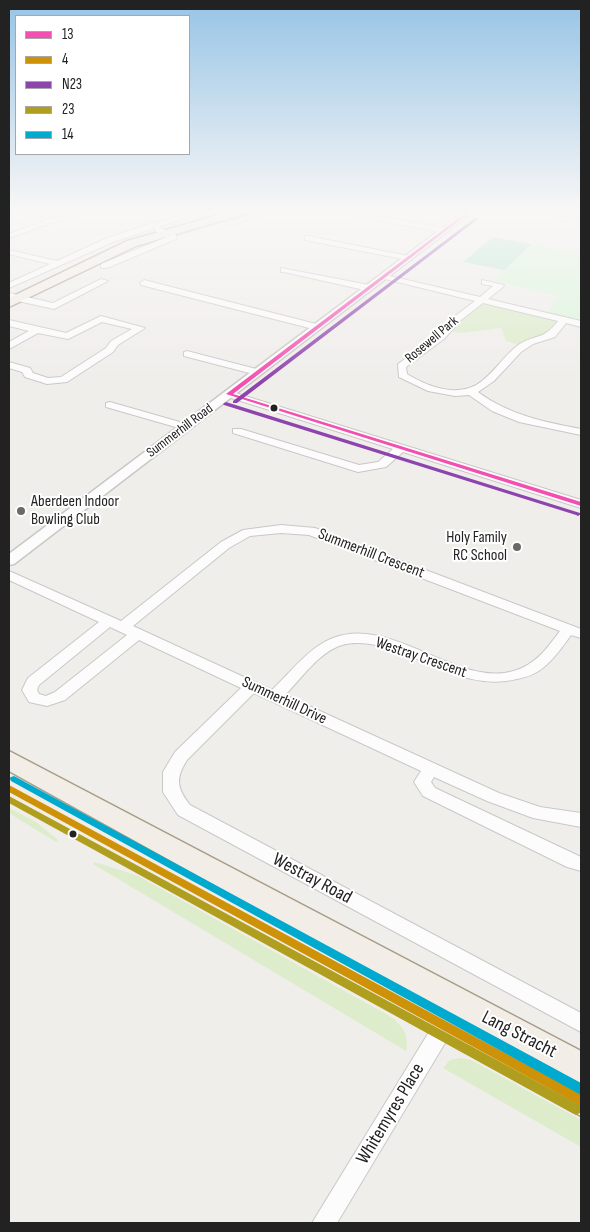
<!DOCTYPE html>
<html>
<head>
<meta charset="utf-8">
<style>
	body { margin:0 }
	#map { position:relative; width:590px; height:1232px; overflow:hidden; background:#f0eeeb; font-family:"Sofia Sans Condensed",sans-serif }
	canvas { display:block }
	.frame { position:absolute; inset:0; border:10px solid #222; pointer-events:none }
	.legend { position:absolute; left:15px; top:15px; width:175px; height:140px; box-sizing:border-box; background:#fff; border:1px solid #a7a7a7; margin:0; padding:6px 9px; list-style:none; font-size:15px; color:#222 }
	.legend li { display:flex; align-items:center; gap:10px; height:25px }
	.legend b { width:25px; border:1px solid #a7a7a7 }
</style>
</head>
<body>
<div id="map">
<canvas width="590" height="1232"></canvas>
<div class="frame"></div>
<ul class="legend">
<li><b style="height:6px;background:#f24fb0"></b>13</li>
<li><b style="height:6px;background:#cd9207"></b>4</li>
<li><b style="height:6px;background:#8e44ad"></b>N23</li>
<li><b style="height:6px;background:#b09f1e"></b>23</li>
<li><b style="height:6px;background:#00a9ce"></b>14</li>
</ul>
</div>
<script>
const context = document.querySelector('canvas').getContext('2d');
context.lineJoin = 'round';
function fill(path, color) {
  context.fillStyle = color;
  context.fill(path, 'evenodd');
}
function strokePath(path, color, width, dash) {
  context.strokeStyle = color;
  context.lineWidth = width;
  context.lineCap = dash ? 'butt' : 'round';
  context.setLineDash(dash || []);
  context.stroke(path);
}
function drawText(font, color, halo, rows, align = 'center') {
  context.font = font + ' "Sofia Sans Condensed",sans-serif';
  context.lineWidth = 4;
  context.setLineDash([]);
  context.textBaseline = 'middle';
  context.strokeStyle = halo;
  context.fillStyle = color;
  for (const [text, x, y, turn = 0] of rows) {
    context.save();
    context.translate(x, y);
    context.rotate((+turn || 0) * Math.PI / 180);
    context.textAlign = isNaN(turn) ? turn : align;
    if (halo) context.strokeText(text, 0, 0);
    context.fillText(text, 0, 0);
    context.restore();
  }
}
const grass = new Path2D(`
	M 480,300 L 564,320 L 552,334 L 522,346 L 506,341 L 501,328 L 462,333 L 446,331 Z
	M 9,808 L 36,822 L 58,840 L 56,842 L 9,813 Z
	M 95,862 L 138,876 L 393,1018 C 404,1028 409,1036 406,1051 L 93,864 Z
	M 460,1058 L 471,1060 L 581,1120 L 581,1147 L 443,1068 L 450,1060 Z`);
const park = new Path2D(`
	M 532,244 L 579,252 L 581,250 L 581,322 L 545,314 L 560,297 L 493,280 Z`);
const pitch = new Path2D(`
	M 493,237 L 532,244 L 504,270 L 463,262 Z`);
const minor = new Path2D(`
	M 14,211 C 26,211 42,220 53,218 C 65,217 73,210 85,211 L 9,238 L 9,234 L 45,221 Z
	M 262,211 L 272,211 L 231,225 L 227,223 Z
	M 357,212 L 443,228 L 447,230 L 443,232 L 354,216 L 354,212 Z
	M 185,213 L 192,215 L 159,227 L 176,235 L 176,239 L 107,268 L 101,268 L 101,264 L 167,237 L 155,231 L 155,228 L 113,242 L 9,288 L 9,283 L 50,264 L 9,254 L 9,250 L 57,261 L 107,238 Z
	M 308,236 L 408,256 L 412,258 L 408,260 L 305,240 L 305,236 Z
	M 281,268 L 369,285 L 373,288 L 369,291 L 284,272 L 281,272 Z
	M 381,274 L 480,297 L 493,286 L 482,284 L 482,280 L 504,285 L 503,287 L 488,299 L 581,321 L 581,327 L 566,323 L 555,337 L 533,344 L 521,352 L 494,381 L 478,392 C 509,415 544,422 581,429 L 581,435 L 519,422 L 492,411 L 469,395 L 455,396 L 428,391 L 399,377 L 398,364 L 438,335 L 455,316 L 475,301 L 381,278 ZM 483,303 L 558,321 C 542,342 535,333 517,346 C 504,356 495,371 482,381 C 460,399 428,387 407,374 L 406,367 L 444,339 L 461,320 Z
	M 101,279 L 108,281 L 54,309 L 9,299 L 9,293 L 53,303 Z
	M 144,280 L 320,325 L 322,327 L 317,330 L 141,285 L 140,283 Z
	M 101,316 L 145,328 L 118,345 L 113,352 L 67,382 L 47,384 L 25,377 L 22,372 L 9,368 L 9,362 L 30,368 L 33,373 L 48,378 L 61,377 L 106,348 L 111,341 L 132,329 L 102,322 L 68,339 L 38,333 L 9,349 L 9,342 L 29,331 L 9,326 L 9,320 L 66,333 Z
	M 187,351 L 260,370 L 262,372 L 257,375 L 184,356 L 184,352 Z
	M 229,391 L 581,500 L 581,508 L 403,452 L 386,467 L 358,472 L 233,433 L 233,429 L 241,429 L 359,465 L 378,462 L 393,449 L 225,396 L 224,394 Z
	M 110,402 L 190,425 L 191,427 L 186,430 L 106,407 L 106,403 Z
	M 281,525 L 315,528 L 581,629 L 581,638 L 571,635 C 563,646 555,658 544,667 C 536,674 527,677 517,679 C 473,690 437,665 397,651 C 380,645 360,640 342,645 C 319,652 301,679 285,695 L 499,793 L 540,807 L 581,813 L 581,827 L 533,818 L 487,801 L 434,777 L 431,782 L 435,788 L 581,857 L 581,871 L 567,867 L 423,796 L 414,782 L 421,771 L 254,693 L 187,760 C 175,779 177,788 190,805 L 581,1013 L 581,1032 L 178,815 L 163,792 L 163,772 L 175,752 L 241,688 L 139,640 L 65,700 L 47,706 L 29,702 L 22,690 L 28,678 L 99,622 L 9,580 L 9,571 L 121,621 L 221,542 L 243,530 ZM 281,533 L 309,535 L 560,631 C 551,643 542,656 529,664 C 470,702 397,613 333,638 C 308,648 291,672 272,690 L 133,626 L 229,548 L 250,536 ZM 110,627 L 127,635 L 55,692 L 46,696 L 39,694 L 37,690 L 39,685 Z
	M 447,1012 L 454,1014 L 457,1021 L 454,1028 L 337,1223 L 312,1223 L 440,1014 Z`);
const tertiary = new Path2D(`
	M 465,211 L 474,211 L 14,564 L 9,565 L 9,554 Z
	M 545,211 L 581,212 L 581,218 L 549,214 Z`);
const primary = new Path2D(`
	M 232,211 L 250,211 L 248,213 L 136,246 L 9,307 L 9,298 L 127,241 Z
	M 9,751 L 581,1051 L 581,1116 L 9,800 L 9,778 L 305,935 L 9,771 Z`);
const bus1 = new Path2D(`
	M 468,211 L 472,211 L 233,394 L 581,502 L 581,506 L 226,394 Z`);
const bus2 = new Path2D(`
	M 9,785 L 581,1094 L 581,1106 L 9,792 Z`);
const bus3 = new Path2D(`
	M 475,218 L 478,219 L 237,403 L 233,403 L 233,401 Z
	M 226,402 L 580,513 L 581,514 L 578,516 L 576,515 L 224,405 L 223,404 Z`);
const bus4 = new Path2D(`
	M 9,796 L 580,1105 L 581,1107 L 580,1113 L 576,1115 L 572,1113 L 9,803 Z`);
const bus5 = new Path2D(`
	M 14,776 L 581,1083 L 581,1095 L 11,781 L 10,779 L 11,777 Z`);
const markers = [
	[274,408,4.5,"#222"],
	[21,511,5,"#6a6968"],
	[517,547,5,"#6a6968"],
	[73,834,4.5,"#222"]
];
const farStreetnames = [
	["Rosewell Park",432,340,-40],
	["Summerhill Road",180,431,-37]
];
const poiNames = [
	["Aberdeen Indoor",31,502],
	["Bowling Club",31,520],
	["Holy Family",507,538,"right"],
	["RC School",507,556,"right"]
];
const streetNames = [
	["Summerhill Crescent",371,554,21],
	["Westray Crescent",421,658,19],
	["Summerhill Drive",284,701,25]
];
const nearStreetnames = [
	["Westray Road",312,879,28],
	["Lang Stracht",519,1035,27],
	["Whitemyres Place",391,1114,-59]
];
fill(grass, '#ddeccb');
fill(park, '#daf5da');
fill(pitch, '#b7e6d2');
strokePath(minor, '#c9c8c7', 2);
strokePath(tertiary, '#c9c8c7', 3);
strokePath(primary, '#a79c86', 3);
fill(minor, '#fdfcfc');
fill(tertiary, '#fdfcfc');
fill(primary, '#f3ede7');
fill(bus1, '#f24fb0');
fill(bus2, '#cd9207');
fill(bus3, '#8e44ad');
fill(bus4, '#b09f1e');
fill(bus5, '#00a9ce');
const sky = context.createLinearGradient(0, 0, 0, 383);
sky.addColorStop(0, '#97c4e6');
sky.addColorStop(0.55, '#f8f7f6');
sky.addColorStop(1, '#f8f7f600');
context.fillStyle = sky;
context.fillRect(0, 0, 590, 383);
for (const [x, y, r, color] of markers) {
  const dot = new Path2D();
  dot.arc(x, y, r, 0, 2 * Math.PI);
  context.fillStyle = color;
  context.fill(dot);
  strokePath(dot, '#fff', 2);
}
drawText('14px', '#222', '#fff', farStreetnames);
drawText('16px', '#222', '#fff', poiNames, 'left');
drawText('16px', '#222', '#fff', streetNames);
drawText('19px', '#222', '#fff', nearStreetnames);
</script>
</body>
</html>
